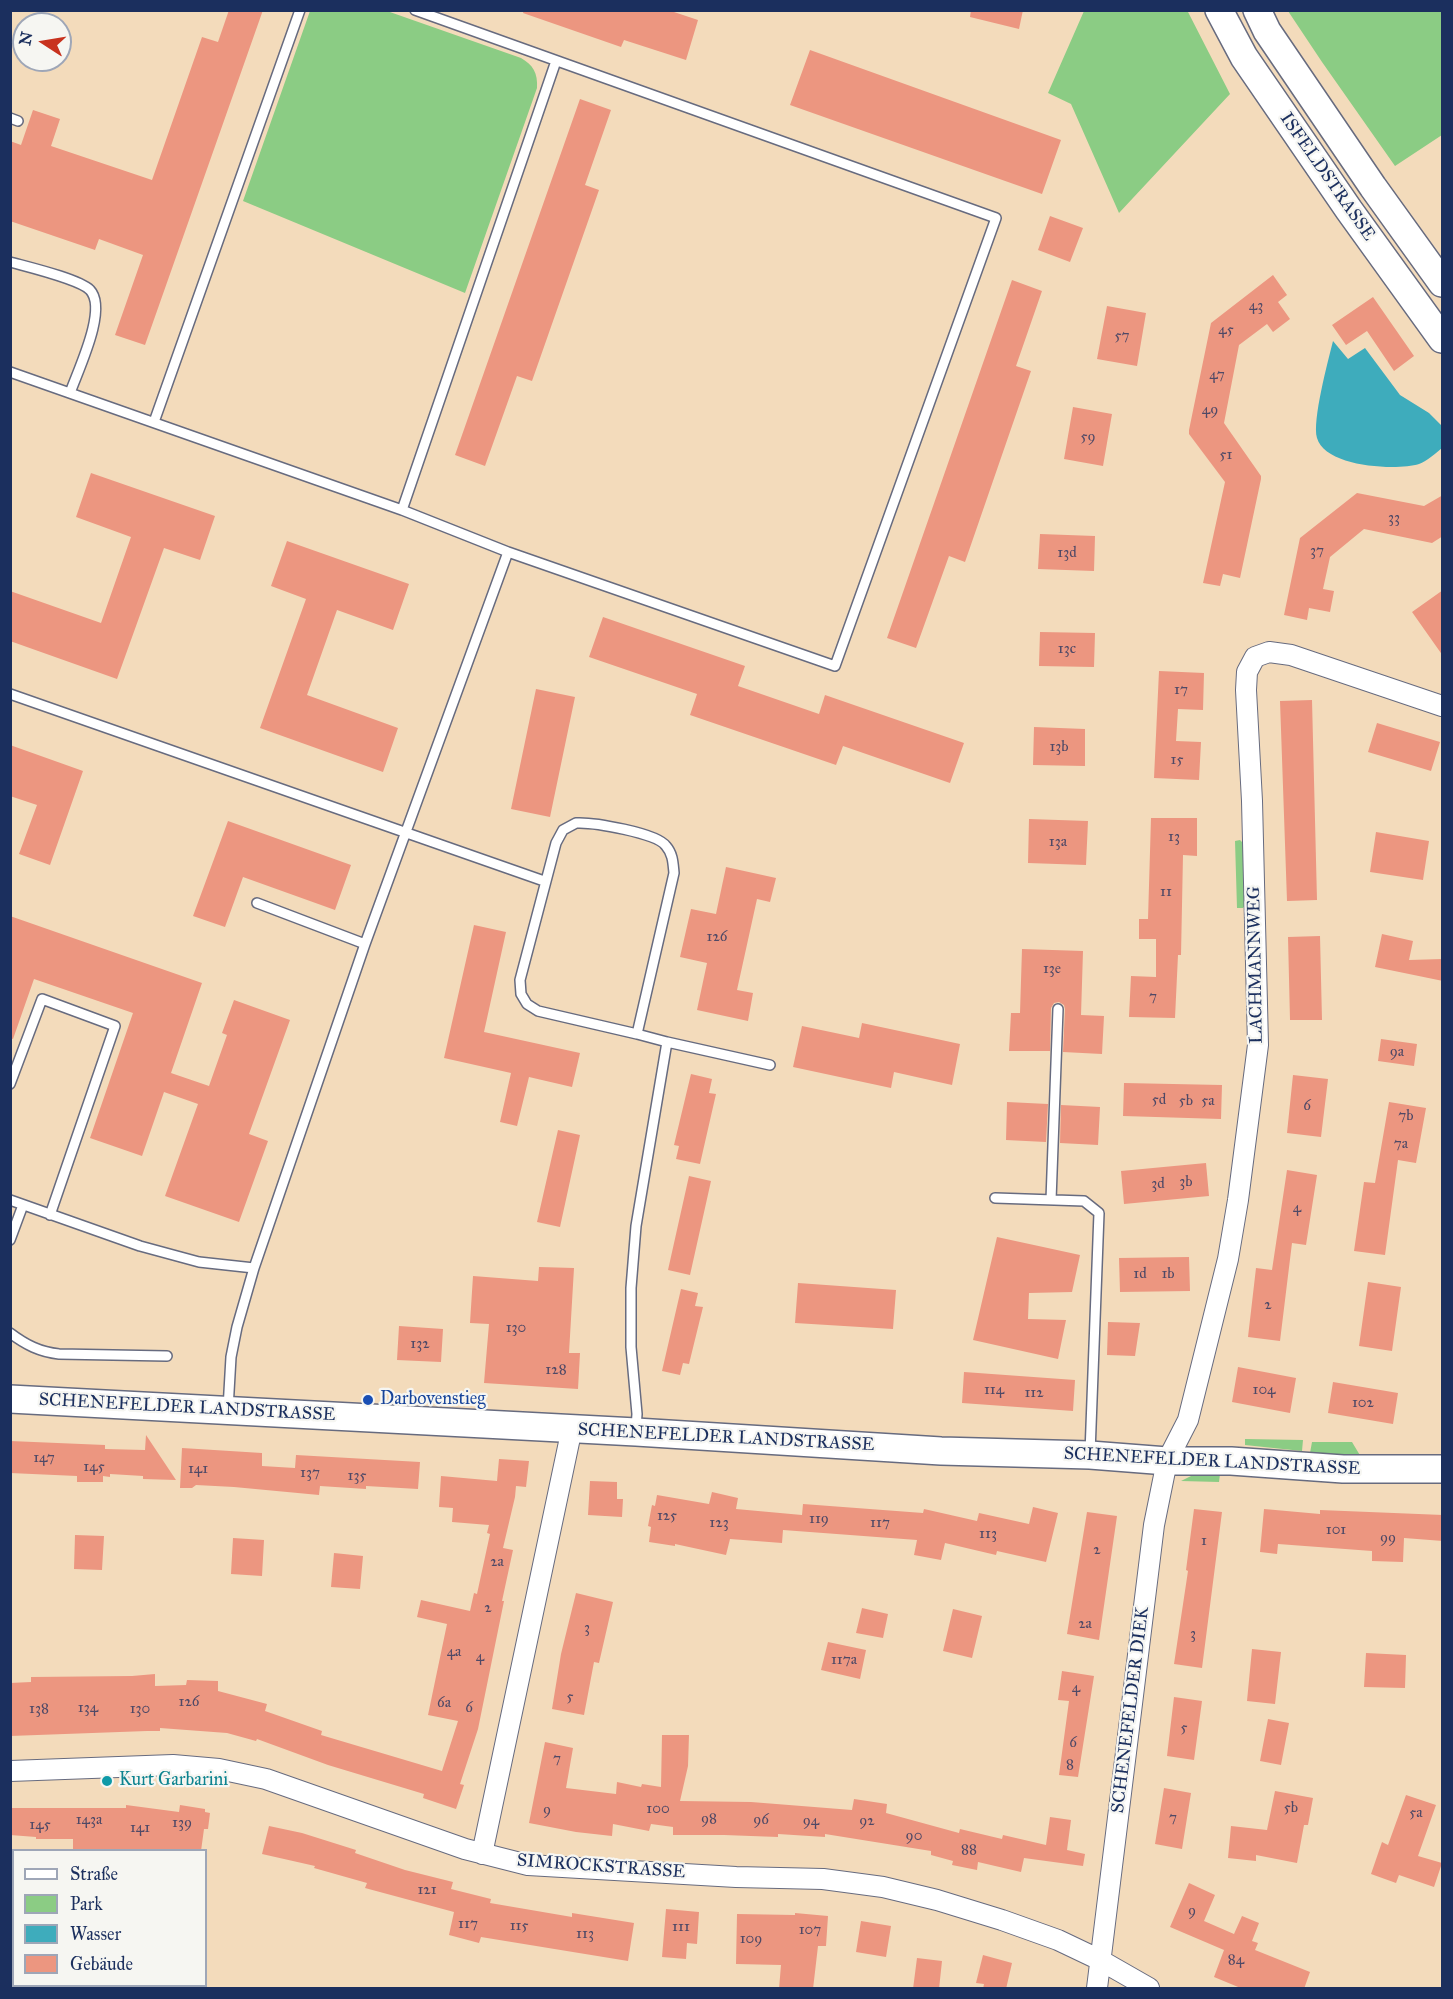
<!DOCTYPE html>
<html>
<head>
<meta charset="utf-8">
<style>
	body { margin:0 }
	#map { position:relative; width:1453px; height:1999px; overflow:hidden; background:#f3dbbb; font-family:"IM FELL Great Primer",serif }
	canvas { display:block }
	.frame { position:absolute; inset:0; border:12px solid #1b2f5e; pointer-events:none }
	.legend { position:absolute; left:12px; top:1849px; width:195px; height:138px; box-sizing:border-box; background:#f6f6f2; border:2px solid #9ea6b7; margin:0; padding:8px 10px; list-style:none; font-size:18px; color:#1b2f5e }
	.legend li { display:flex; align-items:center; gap:12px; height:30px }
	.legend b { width:30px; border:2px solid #9ea6b7 }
	.north { position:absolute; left:12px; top:12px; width:60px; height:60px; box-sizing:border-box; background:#f6f6f2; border:2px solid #9ea6b7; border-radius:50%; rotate:282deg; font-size:16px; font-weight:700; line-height:24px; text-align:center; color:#1b2f5e }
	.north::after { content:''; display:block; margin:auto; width:21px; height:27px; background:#c8321e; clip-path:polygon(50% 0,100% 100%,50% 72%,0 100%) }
</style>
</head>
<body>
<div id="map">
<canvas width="1453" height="1999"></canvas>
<div class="frame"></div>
<ul class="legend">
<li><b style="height:8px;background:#fff"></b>Straße</li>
<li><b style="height:16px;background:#8bcc84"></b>Park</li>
<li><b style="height:16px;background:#3eacbc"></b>Wasser</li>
<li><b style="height:16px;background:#ec9680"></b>Gebäude</li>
</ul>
<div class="north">N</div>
</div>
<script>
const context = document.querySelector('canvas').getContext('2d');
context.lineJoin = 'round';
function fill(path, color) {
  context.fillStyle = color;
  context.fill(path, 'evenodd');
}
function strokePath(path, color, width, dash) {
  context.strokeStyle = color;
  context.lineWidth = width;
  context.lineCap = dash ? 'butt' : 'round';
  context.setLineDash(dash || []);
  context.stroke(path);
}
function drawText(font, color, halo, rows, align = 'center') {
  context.font = font + ' "IM FELL Great Primer",serif';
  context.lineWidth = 4.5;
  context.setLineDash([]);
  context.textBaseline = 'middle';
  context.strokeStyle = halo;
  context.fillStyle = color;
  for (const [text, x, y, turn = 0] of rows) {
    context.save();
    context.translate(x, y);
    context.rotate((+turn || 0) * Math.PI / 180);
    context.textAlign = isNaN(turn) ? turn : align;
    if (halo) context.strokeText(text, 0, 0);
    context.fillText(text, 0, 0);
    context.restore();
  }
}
const green = new Path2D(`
	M 1187,10 L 1230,94 L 1119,213 L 1071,104 L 1048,93 L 1084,11 Z
	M 310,11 L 387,11 L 521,58 C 533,65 538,73 537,88 L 465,293 L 243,201 Z
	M 1288,11 L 1442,11 L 1442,135 L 1395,166 L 1322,62 Z
	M 1240,840 L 1244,844 L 1246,904 L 1243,908 L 1237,908 L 1235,841 Z
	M 1245,1439 L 1303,1440 L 1302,1451 L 1245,1445 Z
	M 1312,1442 L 1352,1442 L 1361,1457 L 1310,1453 Z
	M 1197,1473 L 1220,1474 L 1219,1482 L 1181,1481 Z`);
const water = new Path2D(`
	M 1333,341 L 1348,359 L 1365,348 L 1400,395 L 1429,413 L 1442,426 L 1442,448 C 1436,453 1427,461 1419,464 C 1396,471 1325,467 1317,438 C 1312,421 1328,361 1333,341 Z`);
const building = new Path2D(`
	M 229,10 L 263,10 L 145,345 L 115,335 L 143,255 L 99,239 L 95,250 L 10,221 L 10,141 L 21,145 L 33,110 L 60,119 L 51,146 L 152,180 L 202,37 L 218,42 Z
	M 524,10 L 668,10 L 698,20 L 686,60 L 624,40 L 621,47 L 523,13 Z
	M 971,10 L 1023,10 L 1019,29 L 970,17 Z
	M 810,50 L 1061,140 L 1042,194 L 790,105 Z
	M 580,99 L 611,110 L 585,185 L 599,190 L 532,381 L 517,376 L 485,466 L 455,455 Z
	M 1050,216 L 1083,228 L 1070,262 L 1038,250 Z
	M 1273,275 L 1287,295 L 1278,302 L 1290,319 L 1273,332 L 1267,324 L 1239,345 L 1224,423 L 1261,476 L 1261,479 L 1240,578 L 1223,574 L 1220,586 L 1203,583 L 1225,482 L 1189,434 L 1189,430 L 1211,323 Z
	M 1012,280 L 1042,291 L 1016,366 L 1031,371 L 965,562 L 949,556 L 916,648 L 887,638 Z
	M 1373,297 L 1414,356 L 1394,371 L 1367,331 L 1346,345 L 1332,325 Z
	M 1107,306 L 1146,313 L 1137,366 L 1097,359 Z
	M 1073,407 L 1112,414 L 1103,466 L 1064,459 Z
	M 91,473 L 215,516 L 200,560 L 164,548 L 117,679 L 10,641 L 10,591 L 101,623 L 131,537 L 76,517 Z
	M 1357,493 L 1424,506 L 1443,495 L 1443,536 L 1432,543 L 1364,529 L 1330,557 L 1323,589 L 1334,591 L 1330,612 L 1309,608 L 1307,620 L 1284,615 L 1300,538 Z
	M 1040,534 L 1095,536 L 1094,571 L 1038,569 Z
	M 287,541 L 409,584 L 393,630 L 337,610 L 307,695 L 398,728 L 383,772 L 260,728 L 306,599 L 271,586 Z
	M 1443,590 L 1443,656 L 1412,612 Z
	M 603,617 L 745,666 L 738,686 L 819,714 L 825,695 L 964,743 L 950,783 L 843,746 L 836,765 L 690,715 L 697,694 L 589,657 Z
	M 1040,632 L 1095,633 L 1094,667 L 1039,666 Z
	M 1159,671 L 1204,673 L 1203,710 L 1178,709 L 1176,741 L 1201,742 L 1199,780 L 1154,778 Z
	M 536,689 L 575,697 L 550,817 L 511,809 Z
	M 1312,700 L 1317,900 L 1287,901 L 1280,701 Z
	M 1377,723 L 1440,742 L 1431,771 L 1368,752 Z
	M 1034,727 L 1085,729 L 1085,766 L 1033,765 Z
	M 10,745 L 83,771 L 50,865 L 19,854 L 37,805 L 10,796 Z
	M 1151,818 L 1197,818 L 1197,856 L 1183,855 L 1181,955 L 1178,955 L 1175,1018 L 1129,1017 L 1131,976 L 1156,977 L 1156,939 L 1139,939 L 1139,919 L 1148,919 Z
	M 1029,819 L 1088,821 L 1086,865 L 1028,863 Z
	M 228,821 L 351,865 L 335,910 L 243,877 L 225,927 L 193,916 Z
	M 1376,832 L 1429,841 L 1423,880 L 1370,872 Z
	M 726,867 L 776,878 L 770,902 L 757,899 L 737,990 L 753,993 L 748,1021 L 697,1010 L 707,963 L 680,957 L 691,909 L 716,914 Z
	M 10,916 L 202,983 L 171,1073 L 209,1086 L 227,1035 L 222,1033 L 234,1000 L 290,1020 L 249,1134 L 268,1141 L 239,1222 L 165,1196 L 198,1104 L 164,1092 L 142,1156 L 90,1138 L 133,1013 L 34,979 L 13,1039 L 10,1038 Z
	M 474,925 L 506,932 L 484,1032 L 580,1053 L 572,1087 L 529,1077 L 517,1126 L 500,1122 L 511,1073 L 444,1058 Z
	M 1382,934 L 1413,941 L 1409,960 L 1443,959 L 1443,981 L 1375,967 Z
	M 1320,936 L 1322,1020 L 1290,1020 L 1288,937 Z
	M 1022,949 L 1083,951 L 1081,1015 L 1104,1016 L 1102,1054 L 1063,1052 L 1065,1009 L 1064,1005 L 1059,1002 L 1054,1003 L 1051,1008 L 1050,1051 L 1009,1051 L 1011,1013 L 1020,1013 Z
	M 862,1023 L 960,1044 L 952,1085 L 894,1072 L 891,1088 L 793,1067 L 802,1026 L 859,1038 Z
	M 1381,1039 L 1417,1044 L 1414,1066 L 1378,1061 Z
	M 691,1074 L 712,1079 L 709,1093 L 716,1094 L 700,1164 L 676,1159 L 679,1146 L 674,1145 Z
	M 1293,1075 L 1328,1079 L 1321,1137 L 1287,1133 Z
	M 1124,1083 L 1222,1085 L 1221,1119 L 1123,1116 Z
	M 1007,1102 L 1048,1104 L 1046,1142 L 1006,1140 Z
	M 1389,1102 L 1426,1108 L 1416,1163 L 1398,1160 L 1385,1255 L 1354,1251 L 1364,1182 L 1375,1183 Z
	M 1061,1105 L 1100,1107 L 1098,1145 L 1060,1143 Z
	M 558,1130 L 580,1135 L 560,1227 L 537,1222 Z
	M 1206,1163 L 1209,1196 L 1124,1204 L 1121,1171 Z
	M 1287,1170 L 1317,1175 L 1306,1245 L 1292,1243 L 1280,1341 L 1248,1337 L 1256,1268 L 1272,1270 Z
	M 689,1176 L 711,1181 L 690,1275 L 668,1270 Z
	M 997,1237 L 1080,1255 L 1072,1292 L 1029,1293 L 1028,1319 L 1066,1320 L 1058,1359 L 973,1340 Z
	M 1189,1257 L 1190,1291 L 1120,1292 L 1119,1258 Z
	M 539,1267 L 574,1268 L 569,1353 L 580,1353 L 578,1389 L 484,1383 L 489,1324 L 470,1323 L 473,1276 L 538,1281 Z
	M 1368,1282 L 1401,1287 L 1392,1351 L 1359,1346 Z
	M 798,1283 L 896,1290 L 893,1329 L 795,1323 Z
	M 681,1289 L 698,1293 L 695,1306 L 703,1307 L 689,1364 L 683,1363 L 680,1375 L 662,1371 Z
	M 1108,1322 L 1140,1323 L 1135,1356 L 1107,1355 Z
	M 399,1326 L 443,1329 L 441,1362 L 397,1360 Z
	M 1238,1367 L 1296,1378 L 1290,1413 L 1232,1402 Z
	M 964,1372 L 1075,1380 L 1073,1411 L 962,1403 Z
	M 1333,1382 L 1398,1393 L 1393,1424 L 1328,1413 Z
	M 146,1435 L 176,1480 L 143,1479 L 143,1476 L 110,1474 L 110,1477 L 103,1476 L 103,1482 L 77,1482 L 77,1476 L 10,1473 L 10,1441 L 105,1445 L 105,1449 L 145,1450 Z
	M 182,1448 L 262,1453 L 262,1466 L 295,1468 L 296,1455 L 420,1462 L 418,1489 L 366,1486 L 366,1489 L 320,1486 L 319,1495 L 234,1487 L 196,1485 L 192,1488 L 180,1488 Z
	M 499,1459 L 529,1461 L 526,1487 L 516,1486 L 515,1497 L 503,1548 L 513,1550 L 502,1601 L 504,1601 L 478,1729 L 460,1784 L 464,1785 L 456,1809 L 423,1798 L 424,1794 L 328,1765 L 257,1739 L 256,1741 L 227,1733 L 160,1728 L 160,1731 L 147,1731 L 10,1736 L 10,1683 L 31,1682 L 31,1677 L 132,1676 L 155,1674 L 155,1686 L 186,1685 L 187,1680 L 218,1681 L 218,1691 L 267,1704 L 265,1711 L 322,1731 L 321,1735 L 442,1771 L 458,1721 L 428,1715 L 447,1624 L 417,1617 L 421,1600 L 470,1611 L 474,1593 L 477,1594 L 490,1534 L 487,1533 L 489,1525 L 452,1522 L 453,1508 L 439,1507 L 441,1476 L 497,1481 Z
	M 590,1481 L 617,1482 L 617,1499 L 623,1499 L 622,1517 L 588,1515 Z
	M 712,1492 L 738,1498 L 736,1509 L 802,1515 L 803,1504 L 923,1513 L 924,1509 L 977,1521 L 979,1513 L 1029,1524 L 1033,1507 L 1058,1513 L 1046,1562 L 997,1551 L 996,1555 L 945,1543 L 941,1560 L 914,1555 L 917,1540 L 783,1530 L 782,1543 L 730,1539 L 726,1555 L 675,1544 L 675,1546 L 649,1542 L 651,1527 L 648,1526 L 652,1505 L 655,1506 L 657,1495 L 709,1504 Z
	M 1194,1509 L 1222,1512 L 1202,1668 L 1174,1664 L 1188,1571 L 1186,1570 Z
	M 1264,1509 L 1320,1514 L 1320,1510 L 1443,1515 L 1443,1541 L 1404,1538 L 1403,1562 L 1372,1561 L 1372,1551 L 1278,1544 L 1277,1554 L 1260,1552 Z
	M 1087,1512 L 1117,1516 L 1099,1640 L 1067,1634 Z
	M 75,1535 L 104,1536 L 102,1570 L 74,1569 Z
	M 233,1538 L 264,1540 L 262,1576 L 231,1574 Z
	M 334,1553 L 363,1556 L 360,1589 L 331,1587 Z
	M 576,1593 L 613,1602 L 599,1663 L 594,1662 L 584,1715 L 552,1709 L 561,1654 Z
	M 862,1608 L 888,1614 L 883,1638 L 856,1633 Z
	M 953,1609 L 982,1616 L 972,1658 L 943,1651 Z
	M 828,1642 L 866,1650 L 860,1679 L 821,1670 Z
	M 1252,1649 L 1281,1652 L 1275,1704 L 1247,1701 Z
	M 1366,1653 L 1406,1655 L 1405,1688 L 1364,1687 Z
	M 1062,1671 L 1094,1676 L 1078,1777 L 1059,1775 L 1069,1701 L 1058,1700 Z
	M 1174,1697 L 1202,1701 L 1194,1760 L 1167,1756 Z
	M 1268,1719 L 1289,1723 L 1281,1765 L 1260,1761 Z
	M 662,1735 L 689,1735 L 688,1766 L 680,1801 L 751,1802 L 852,1810 L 854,1799 L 887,1804 L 886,1813 L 959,1833 L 960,1829 L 1002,1839 L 1003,1835 L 1046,1845 L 1050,1817 L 1071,1820 L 1067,1850 L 1085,1854 L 1083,1866 L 1024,1858 L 1021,1872 L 978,1862 L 977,1870 L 952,1865 L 953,1861 L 931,1855 L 931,1851 L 825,1834 L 825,1837 L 778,1834 L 778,1837 L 724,1835 L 673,1835 L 673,1827 L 651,1824 L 649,1831 L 613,1824 L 612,1836 L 576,1832 L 529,1823 L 545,1742 L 573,1748 L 566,1788 L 616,1794 L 617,1782 L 641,1787 L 642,1784 L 661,1787 Z
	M 1164,1788 L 1191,1793 L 1182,1849 L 1155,1844 Z
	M 1275,1791 L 1313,1798 L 1308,1825 L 1304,1825 L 1297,1863 L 1256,1855 L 1256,1861 L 1228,1858 L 1231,1826 L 1267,1830 Z
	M 1406,1795 L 1436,1805 L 1418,1856 L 1442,1863 L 1434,1887 L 1399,1875 L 1396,1883 L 1371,1874 L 1382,1842 L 1388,1845 Z
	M 126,1805 L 179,1812 L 180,1805 L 205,1809 L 205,1812 L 210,1813 L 208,1829 L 204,1829 L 201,1851 L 73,1851 L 73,1839 L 36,1839 L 36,1837 L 10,1835 L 10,1808 L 126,1808 Z
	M 269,1826 L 302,1833 L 356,1850 L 355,1853 L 405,1870 L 453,1882 L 451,1889 L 491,1899 L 490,1903 L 572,1917 L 572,1913 L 634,1923 L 628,1961 L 481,1937 L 479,1943 L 449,1935 L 454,1912 L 365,1888 L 367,1883 L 314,1868 L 315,1866 L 262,1854 Z
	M 1189,1883 L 1215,1895 L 1204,1921 L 1234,1934 L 1242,1916 L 1259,1923 L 1252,1941 L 1258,1943 L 1255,1950 L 1310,1972 L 1304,1989 L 1243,1989 L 1214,1977 L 1224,1950 L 1170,1927 Z
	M 666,1909 L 699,1912 L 697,1944 L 687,1943 L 686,1959 L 662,1957 Z
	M 795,1913 L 828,1916 L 826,1946 L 818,1946 L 813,1989 L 779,1989 L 781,1965 L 736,1964 L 737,1914 L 795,1915 Z
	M 861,1921 L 891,1926 L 886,1957 L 856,1952 Z
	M 983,1955 L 1012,1963 L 1006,1989 L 983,1989 L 984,1984 L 976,1983 Z
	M 917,1958 L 942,1961 L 939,1989 L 913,1989 Z`);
const lane = new Path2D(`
	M 10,118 L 18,121
	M 10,262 C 28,267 79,279 90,290 C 108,309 78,370 70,393
	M 10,372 L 402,510 L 508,552 L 835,666 L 996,218 L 415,10
	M 154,422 L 300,10
	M 402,510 L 556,61
	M 10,694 L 544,881
	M 576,823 C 593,822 657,833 666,846 C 673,854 673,863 674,873 L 637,1034 L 538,1011 L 527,1004 L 521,994 L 520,980 L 556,843 L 563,830 Z
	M 257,903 L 365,944
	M 667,1042 L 770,1065
	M 10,1084 L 42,999 L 115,1026 L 50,1215
	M 995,1198 L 1084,1201 L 1099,1213 L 1090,1453
	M 10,1200 L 140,1246 L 199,1262 L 254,1268
	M 1051,1200 L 1058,1009
	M 10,1240 L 23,1205
	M 10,1333 C 26,1345 40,1352 59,1354 L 167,1356
	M 228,1409 L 231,1357 L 237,1327 L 254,1268 L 365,944 L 508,552
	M 636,1428 L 637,1414 L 631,1347 L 631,1288 L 636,1226 L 667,1042 L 637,1034`);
const street = new Path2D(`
	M 10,1771 L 173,1765 L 219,1769 L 266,1779 L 465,1849 L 528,1865 L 736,1877 L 823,1879 L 883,1887 L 937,1900 L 1002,1920 L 1058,1940 L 1100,1960 L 1149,1988
	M 482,1854 L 572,1428
	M 1097,1988 L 1154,1525 L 1167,1461 L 1188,1420 L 1228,1259 L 1238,1200 L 1258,1045 L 1252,801 L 1246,690 L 1247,672 L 1255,657 L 1269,652 L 1291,655 L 1442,706`);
const secondary = new Path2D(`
	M 1219,10 L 1244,57 L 1349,210 L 1442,339
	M 1257,10 L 1267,31 L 1373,187 L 1442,283
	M 10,1399 L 636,1432 L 941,1451 L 1090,1455 L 1167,1461 L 1231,1461 L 1343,1469 L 1442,1469`);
const markers = [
	[368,1400,6,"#1a4fb4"],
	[107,1781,6,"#0f9aa8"]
];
const numberNames = [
	["43",1256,306],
	["45",1226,330],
	["57",1122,336],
	["47",1217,375],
	["49",1210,410],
	["59",1088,437],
	["51",1226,455],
	["33",1394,518],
	["37",1317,551],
	["13d",1067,553],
	["13c",1067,649],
	["17",1181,690],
	["13b",1059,747],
	["15",1177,760],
	["13",1174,837],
	["13a",1058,842],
	["11",1166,892],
	["126",717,937],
	["13e",1052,969],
	["7",1153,997],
	["9a",1397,1052],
	["5d",1159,1100],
	["5b",1186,1101],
	["5a",1208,1101],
	["6",1307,1106],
	["7b",1406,1116],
	["7a",1401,1144],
	["3b",1186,1182],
	["3d",1158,1184],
	["4",1297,1208],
	["1d",1140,1274],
	["1b",1168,1274],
	["2",1268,1305],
	["130",516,1328],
	["132",420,1344],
	["128",556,1370],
	["114",994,1390],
	["104",1264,1390],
	["112",1034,1393],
	["102",1363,1403],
	["147",44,1458],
	["145",94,1467],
	["141",198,1469],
	["137",310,1473],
	["135",357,1476],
	["125",667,1516],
	["119",819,1519],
	["123",719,1523],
	["117",880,1523],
	["101",1336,1530],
	["113",988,1534],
	["99",1388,1538],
	["1",1204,1541],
	["2",1097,1550],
	["2a",497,1562],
	["2",488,1608],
	["2a",1085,1624],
	["3",587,1628],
	["3",1193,1634],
	["4a",454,1652],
	["4",480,1657],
	["117a",844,1660],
	["4",1076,1688],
	["5",570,1697],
	["126",189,1702],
	["6a",444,1703],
	["134",88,1708],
	["6",469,1708],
	["138",39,1709],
	["130",140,1709],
	["5",1184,1728],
	["6",1073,1743],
	["7",557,1759],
	["8",1070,1765],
	["5b",1291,1808],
	["100",658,1809],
	["9",547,1810],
	["5a",1416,1813],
	["7",1173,1818],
	["98",709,1819],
	["143a",89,1820],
	["96",761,1820],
	["94",811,1821],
	["92",867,1821],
	["139",182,1823],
	["145",40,1825],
	["141",140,1828],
	["90",914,1836],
	["88",969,1850],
	["121",427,1890],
	["9",1192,1911],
	["117",468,1924],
	["115",519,1926],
	["111",681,1927],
	["107",810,1930],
	["113",585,1934],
	["109",751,1939],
	["84",1236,1960]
];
const streetNames = [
	["ISFELDSTRASSE",1327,177,55],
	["LACHMANNWEG",1256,965,-91],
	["SCHENEFELDER LANDSTRASSE",187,1408,3],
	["SCHENEFELDER LANDSTRASSE",726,1438,3],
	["SCHENEFELDER LANDSTRASSE",1212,1462,3],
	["SCHENEFELDER DIEK",1131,1710,-83],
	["SIMROCKSTRASSE",601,1867,4]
];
const transitNames = [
	["Darbovenstieg",380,1400]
];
const cultureNames = [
	["Kurt Garbarini",119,1781]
];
fill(green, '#8bcc84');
fill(water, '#3eacbc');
fill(building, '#ec9680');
strokePath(lane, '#676b7f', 12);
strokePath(street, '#676b7f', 22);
strokePath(secondary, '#676b7f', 30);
strokePath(lane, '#fff', 9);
strokePath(street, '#fff', 20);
strokePath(secondary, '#fff', 27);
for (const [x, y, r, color] of markers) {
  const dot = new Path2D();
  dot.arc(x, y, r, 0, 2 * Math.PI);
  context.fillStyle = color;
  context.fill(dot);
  strokePath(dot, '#f6f6f2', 2);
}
drawText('15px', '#4f4966', null, numberNames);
drawText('18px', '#1b2f5e', '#f6f6f2', streetNames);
drawText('18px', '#164399', '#f6f6f2', transitNames, 'left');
drawText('18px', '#0d838f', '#f6f6f2', cultureNames, 'left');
</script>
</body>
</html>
